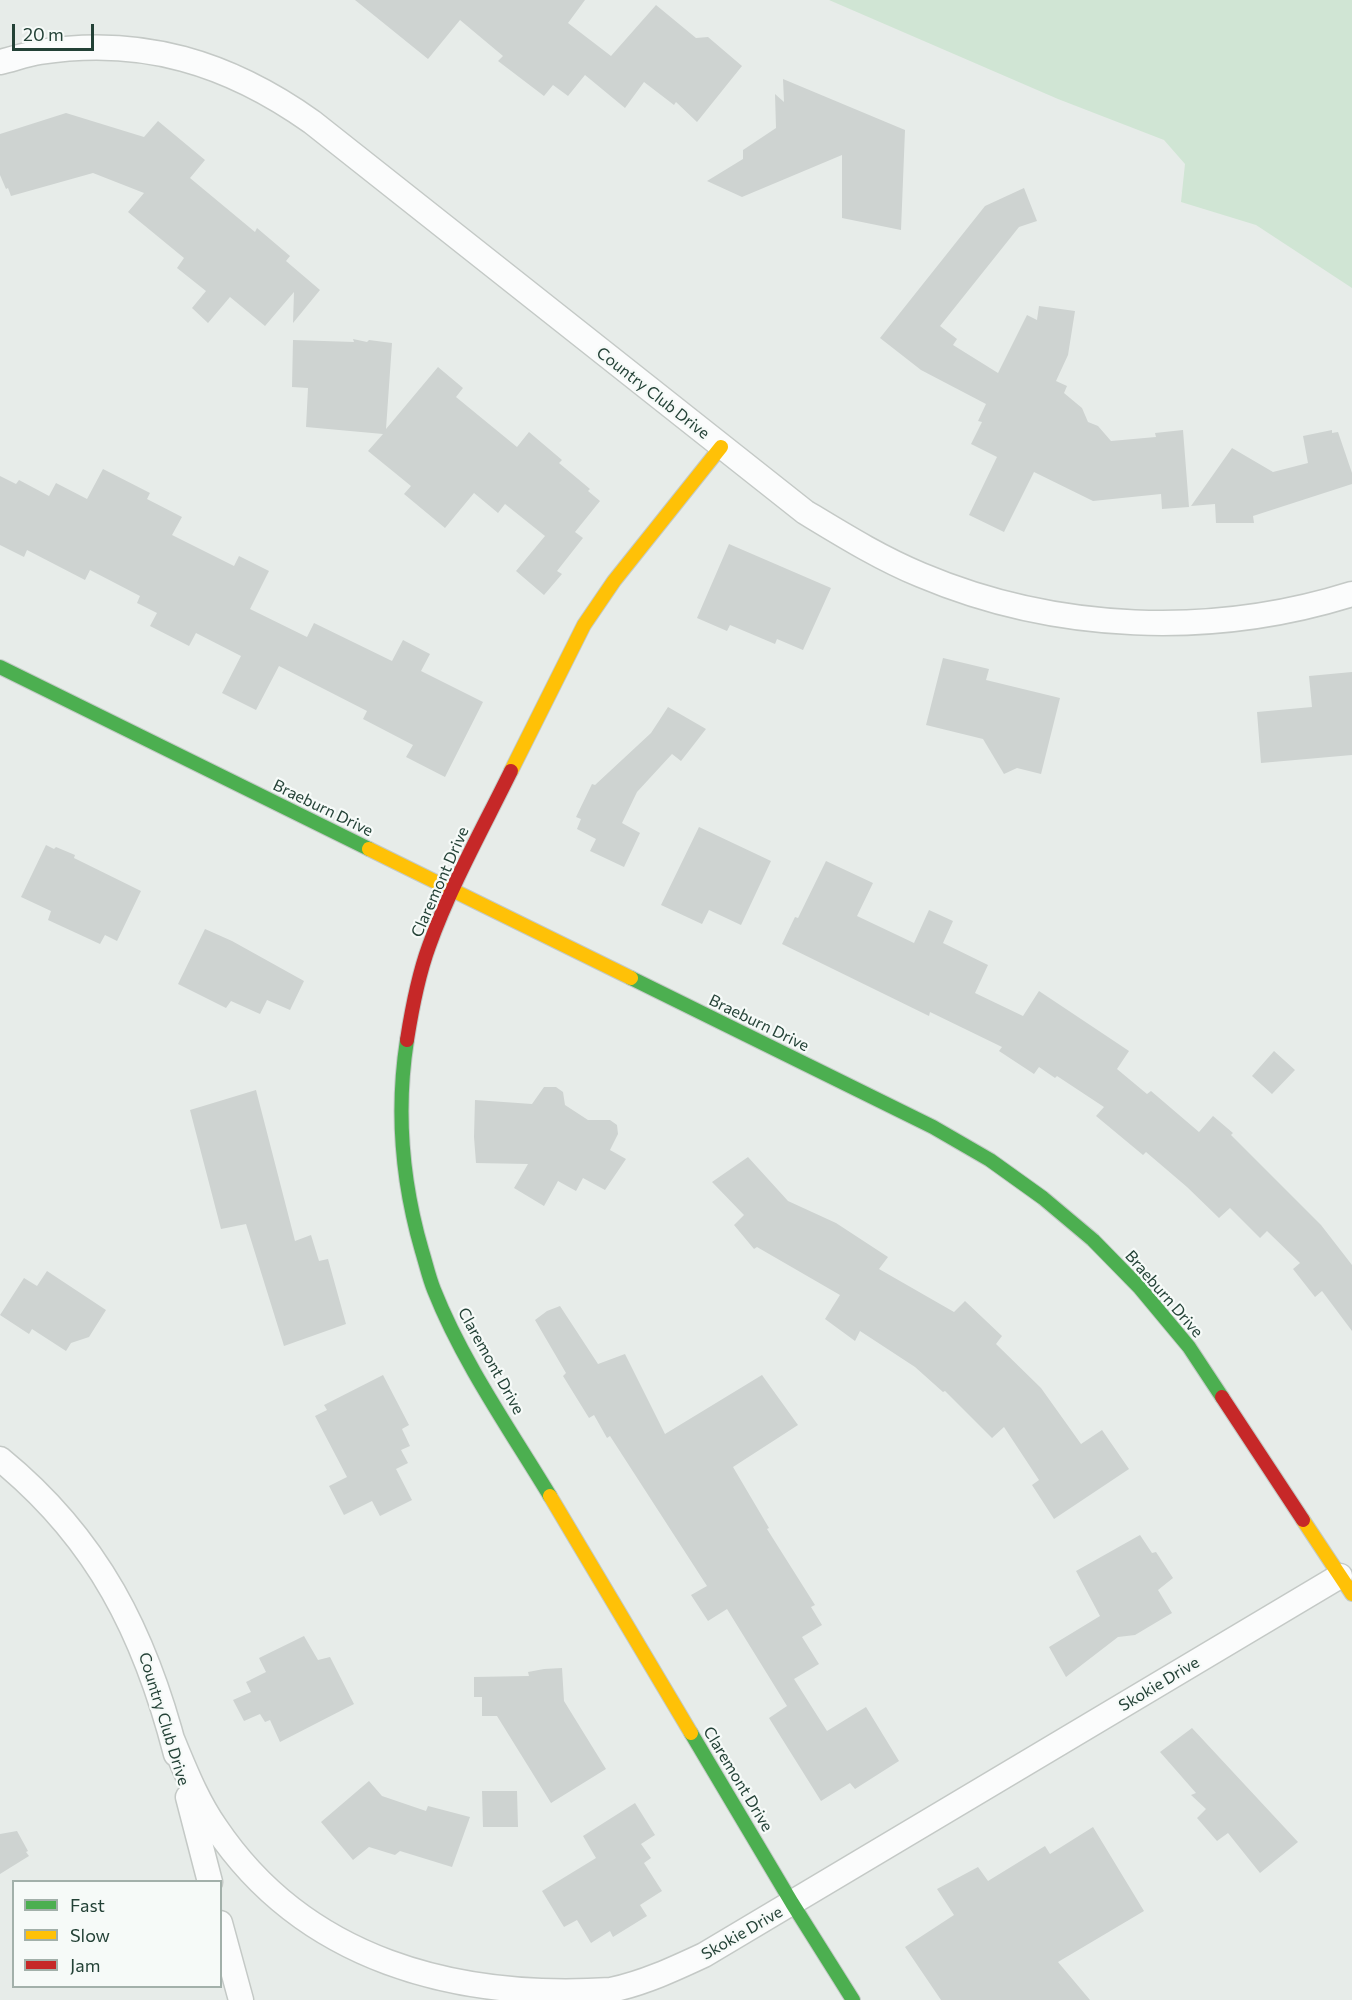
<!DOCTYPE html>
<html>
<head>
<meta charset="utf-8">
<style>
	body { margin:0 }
	#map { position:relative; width:1352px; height:2000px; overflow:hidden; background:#e7ece9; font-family:Commissioner,sans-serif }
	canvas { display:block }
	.legend { position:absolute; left:12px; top:1880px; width:210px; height:108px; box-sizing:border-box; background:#f6faf8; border:2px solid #a2b0aa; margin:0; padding:8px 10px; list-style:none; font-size:18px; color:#234136 }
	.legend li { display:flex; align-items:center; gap:12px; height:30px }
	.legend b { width:30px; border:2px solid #a2b0aa }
	.scale { position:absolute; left:12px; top:24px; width:82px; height:27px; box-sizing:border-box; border:3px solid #234136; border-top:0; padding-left:8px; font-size:18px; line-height:21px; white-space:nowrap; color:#234136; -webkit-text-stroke:4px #f6faf8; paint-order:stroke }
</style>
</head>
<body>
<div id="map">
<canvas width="1352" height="2000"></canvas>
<ul class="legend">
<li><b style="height:8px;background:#4caf50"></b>Fast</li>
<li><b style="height:8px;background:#ffc107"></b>Slow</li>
<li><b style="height:8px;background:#c62828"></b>Jam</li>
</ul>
<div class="scale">20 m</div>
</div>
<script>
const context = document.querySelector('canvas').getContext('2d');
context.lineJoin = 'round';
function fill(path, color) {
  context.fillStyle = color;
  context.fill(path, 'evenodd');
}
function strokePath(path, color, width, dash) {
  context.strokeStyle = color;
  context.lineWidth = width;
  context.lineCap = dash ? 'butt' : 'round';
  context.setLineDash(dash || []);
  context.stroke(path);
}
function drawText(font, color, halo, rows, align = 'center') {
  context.font = font + ' Commissioner,sans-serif';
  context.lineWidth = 4.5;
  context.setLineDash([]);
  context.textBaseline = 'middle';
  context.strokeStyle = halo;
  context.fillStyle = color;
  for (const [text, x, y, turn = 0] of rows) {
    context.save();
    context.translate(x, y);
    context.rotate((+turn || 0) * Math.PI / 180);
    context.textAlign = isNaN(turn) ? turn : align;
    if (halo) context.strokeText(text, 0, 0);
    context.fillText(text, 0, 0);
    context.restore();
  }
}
const green = new Path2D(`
	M 829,0 L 1352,0 L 1352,288 L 1256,225 L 1181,202 L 1185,164 L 1164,140 L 1058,99 Z`);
const building = new Path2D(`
	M 355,0 L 585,0 L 568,23 L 611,56 L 656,5 L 696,38 L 708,37 L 742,66 L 697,122 L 676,102 L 674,105 L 644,82 L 625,108 L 585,75 L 568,96 L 553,85 L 544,96 L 498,61 L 503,56 L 460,20 L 428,59 Z
	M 783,79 L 905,130 L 901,230 L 842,218 L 842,155 L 742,197 L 707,181 L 743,159 L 743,150 L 776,128 L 775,94 L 784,102 Z
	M 66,113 L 144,137 L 158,121 L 205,160 L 190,178 L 255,232 L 257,228 L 290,256 L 286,261 L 320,290 L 293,323 L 294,292 L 265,326 L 230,297 L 208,323 L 192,308 L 206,291 L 177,268 L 184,258 L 128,212 L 144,193 L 93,173 L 11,196 L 8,188 L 6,189 L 0,175 L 0,134 Z
	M 1024,188 L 1037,221 L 1019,227 L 940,326 L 957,339 L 953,345 L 998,373 L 1027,315 L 1037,320 L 1039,306 L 1075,311 L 1068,355 L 1056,381 L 1067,386 L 1064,393 L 1082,408 L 1088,422 L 1098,426 L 1111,441 L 1156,437 L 1155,433 L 1183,430 L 1189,507 L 1162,509 L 1161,494 L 1093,501 L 1034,472 L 1004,532 L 969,515 L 997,457 L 971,444 L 982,422 L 978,421 L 986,404 L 921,370 L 880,338 L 985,206 Z
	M 353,339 L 367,342 L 369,340 L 392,343 L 386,429 L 438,367 L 463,388 L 456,397 L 517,447 L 529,432 L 562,460 L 559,463 L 590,489 L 588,491 L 600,501 L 575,532 L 583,538 L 557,571 L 562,574 L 544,595 L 516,571 L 545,536 L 505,504 L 498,513 L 474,493 L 445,528 L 404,494 L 411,486 L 368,451 L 383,434 L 306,427 L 308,388 L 292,387 L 293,340 L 354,342 Z
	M 1332,430 L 1332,433 L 1338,432 L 1352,473 L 1352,484 L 1253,516 L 1254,523 L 1216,523 L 1215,504 L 1191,506 L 1232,448 L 1273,472 L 1308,463 L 1303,436 Z
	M 103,469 L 150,493 L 147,499 L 182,517 L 172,535 L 234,566 L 239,556 L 269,571 L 250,609 L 307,637 L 314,623 L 392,661 L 403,640 L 430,654 L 421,671 L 483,702 L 445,777 L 406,757 L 413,745 L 363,719 L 367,711 L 279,666 L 256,710 L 222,693 L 241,656 L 196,633 L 189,646 L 150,626 L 157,613 L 137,603 L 140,596 L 90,570 L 85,580 L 27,550 L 24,557 L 0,545 L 0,476 L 16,484 L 19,480 L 49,496 L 56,483 L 87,499 Z
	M 729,544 L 831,588 L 803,650 L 777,639 L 775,644 L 730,625 L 727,631 L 697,618 Z
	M 943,658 L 989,669 L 986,680 L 1060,698 L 1041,774 L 1017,768 L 1004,774 L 983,739 L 926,725 Z
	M 1352,672 L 1352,755 L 1261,763 L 1257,712 L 1312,707 L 1309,676 Z
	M 668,707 L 706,729 L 681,761 L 672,754 L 637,792 L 622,823 L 640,833 L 624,867 L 590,851 L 596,839 L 577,829 L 581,819 L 576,817 L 592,784 L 595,785 L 651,733 Z
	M 699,827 L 771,861 L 741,925 L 709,910 L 702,924 L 661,905 Z
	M 46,845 L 54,849 L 56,847 L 75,855 L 74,858 L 141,891 L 117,941 L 105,935 L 100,944 L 48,920 L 51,911 L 21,897 Z
	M 826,861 L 873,883 L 857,916 L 914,943 L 929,910 L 953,921 L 943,943 L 988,965 L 975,993 L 1023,1016 L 1039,991 L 1129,1051 L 1117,1069 L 1147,1094 L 1151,1091 L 1199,1132 L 1213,1116 L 1233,1133 L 1231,1135 L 1321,1225 L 1352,1265 L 1352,1331 L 1322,1291 L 1315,1297 L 1293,1269 L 1300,1263 L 1267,1231 L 1260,1238 L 1230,1208 L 1219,1218 L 1187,1187 L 1146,1152 L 1143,1155 L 1096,1116 L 1104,1107 L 1057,1076 L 1055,1078 L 1039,1067 L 1034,1074 L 999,1051 L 1002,1047 L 930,1012 L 929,1016 L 782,944 L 795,917 L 798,918 Z
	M 205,929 L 232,941 L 304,981 L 290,1010 L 267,1000 L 260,1014 L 231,1001 L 226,1008 L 178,984 Z
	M 1274,1051 L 1295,1070 L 1272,1094 L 1252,1076 Z
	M 544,1087 L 556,1087 L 563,1092 L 565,1105 L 588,1120 L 610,1120 L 617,1125 L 618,1134 L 610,1150 L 626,1159 L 605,1190 L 583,1178 L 576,1191 L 558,1181 L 544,1206 L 514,1188 L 528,1164 L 476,1163 L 474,1137 L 475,1100 L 532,1104 Z
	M 256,1090 L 295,1241 L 311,1235 L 319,1261 L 328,1259 L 346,1324 L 284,1346 L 246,1224 L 221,1229 L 190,1110 Z
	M 748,1157 L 788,1201 L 836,1223 L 888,1257 L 879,1269 L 954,1312 L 965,1301 L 1002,1336 L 996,1344 L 1041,1388 L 1081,1444 L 1102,1430 L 1129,1469 L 1054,1519 L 1032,1485 L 1039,1480 L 1004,1427 L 992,1438 L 945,1391 L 943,1392 L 915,1367 L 860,1331 L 855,1341 L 825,1319 L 840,1295 L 757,1247 L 754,1249 L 734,1225 L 744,1215 L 712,1182 Z
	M 47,1271 L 106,1310 L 89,1337 L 71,1343 L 66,1351 L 32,1329 L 29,1334 L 0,1315 L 24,1278 L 37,1286 Z
	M 560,1306 L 598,1364 L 625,1354 L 665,1434 L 762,1375 L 798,1425 L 733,1467 L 769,1528 L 767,1529 L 815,1605 L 811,1607 L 822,1625 L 802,1637 L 819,1664 L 794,1679 L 827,1731 L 866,1707 L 899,1761 L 855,1789 L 850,1783 L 821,1801 L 769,1718 L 787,1706 L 727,1609 L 708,1621 L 691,1595 L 707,1586 L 610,1436 L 607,1438 L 594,1415 L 589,1418 L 563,1376 L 566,1373 L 535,1320 L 547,1311 Z
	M 383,1375 L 409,1425 L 402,1429 L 410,1446 L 401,1450 L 408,1463 L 396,1469 L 412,1500 L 380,1516 L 372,1501 L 344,1515 L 329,1486 L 347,1477 L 315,1416 L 327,1410 L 324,1405 Z
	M 1140,1535 L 1152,1553 L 1156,1552 L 1173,1578 L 1158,1590 L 1172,1613 L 1135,1635 L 1118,1637 L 1066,1677 L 1049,1647 L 1100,1616 L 1076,1571 Z
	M 304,1636 L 318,1660 L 330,1657 L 354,1704 L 280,1742 L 270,1720 L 265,1722 L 260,1714 L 244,1721 L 233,1700 L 251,1692 L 246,1682 L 266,1672 L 259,1658 Z
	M 562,1668 L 564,1701 L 606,1769 L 551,1803 L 497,1716 L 482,1716 L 482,1697 L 474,1697 L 474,1677 L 529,1676 L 528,1672 L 544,1669 Z
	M 1192,1728 L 1298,1842 L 1260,1873 L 1228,1833 L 1217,1841 L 1197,1818 L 1206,1809 L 1191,1795 L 1196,1793 L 1160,1752 Z
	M 369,1781 L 382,1796 L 426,1811 L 428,1806 L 470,1817 L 452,1867 L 400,1851 L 395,1855 L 369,1847 L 353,1860 L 321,1822 Z
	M 482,1791 L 517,1791 L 518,1827 L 483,1827 Z
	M 635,1803 L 655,1835 L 641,1844 L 651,1858 L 644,1863 L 662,1891 L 640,1905 L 647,1916 L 613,1937 L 610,1931 L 591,1943 L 577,1920 L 564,1927 L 542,1891 L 596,1858 L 583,1836 Z
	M 1093,1827 L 1144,1911 L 1058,1962 L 1090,2000 L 941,2000 L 905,1947 L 954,1915 L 937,1889 L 978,1867 L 988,1881 L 1045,1846 L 1050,1854 Z
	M 17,1831 L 28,1851 L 26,1852 L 29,1856 L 0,1874 L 0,1834 Z`);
const street = new Path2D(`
	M 0,62 C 13,59 27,54 40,52 C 142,36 229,63 312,122 L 805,512 C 843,535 880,558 921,575 C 1056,632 1212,638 1352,594
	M 0,1459 C 98,1539 145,1634 176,1754
	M 172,1739 C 185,1770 197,1801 216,1828 C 305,1960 455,2000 611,1990 C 644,1983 674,1969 704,1955 L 1340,1576
	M 188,1797 L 210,1882
	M 220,1923 L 241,2000`);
const fast = new Path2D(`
	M 0,667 L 369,849
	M 631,978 L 933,1127 L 990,1160 L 1043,1198 L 1093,1240 L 1139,1287 L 1189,1347 L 1222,1397
	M 407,1040 C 396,1110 402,1182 422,1251 C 426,1264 429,1278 434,1290 C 462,1361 510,1430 550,1496
	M 691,1733 L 792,1903 L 853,2000`);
const slow = new Path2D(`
	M 511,771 L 584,625 L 614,581 L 721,447
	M 369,849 L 631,978
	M 550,1496 L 691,1733
	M 1303,1520 L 1352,1594`);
const jam = new Path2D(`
	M 407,1040 C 412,1008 418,976 429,946 C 451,885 483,828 511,771
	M 1222,1397 L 1303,1520`);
const streetNames = [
	["Country Club Drive",653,393,38],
	["Braeburn Drive",323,808,26],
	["Claremont Drive",440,882,-66],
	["Braeburn Drive",759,1023,26],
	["Braeburn Drive",1164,1294,49],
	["Claremont Drive",491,1361,61],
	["Skokie Drive",1159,1684,-31],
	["Country Club Drive",164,1719,73],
	["Claremont Drive",738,1779,59],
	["Skokie Drive",742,1933,-30]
];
fill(green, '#d0e5d4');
fill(building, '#ced3d1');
strokePath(street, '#c4c9c6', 27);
strokePath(fast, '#c3cac6', 16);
strokePath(slow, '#c3cac6', 16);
strokePath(jam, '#c3cac6', 16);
strokePath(street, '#fbfcfc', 24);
strokePath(fast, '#4caf50', 14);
strokePath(slow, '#ffc107', 14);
strokePath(jam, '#c62828', 14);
drawText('16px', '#234136', '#f6faf8', streetNames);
</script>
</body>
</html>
